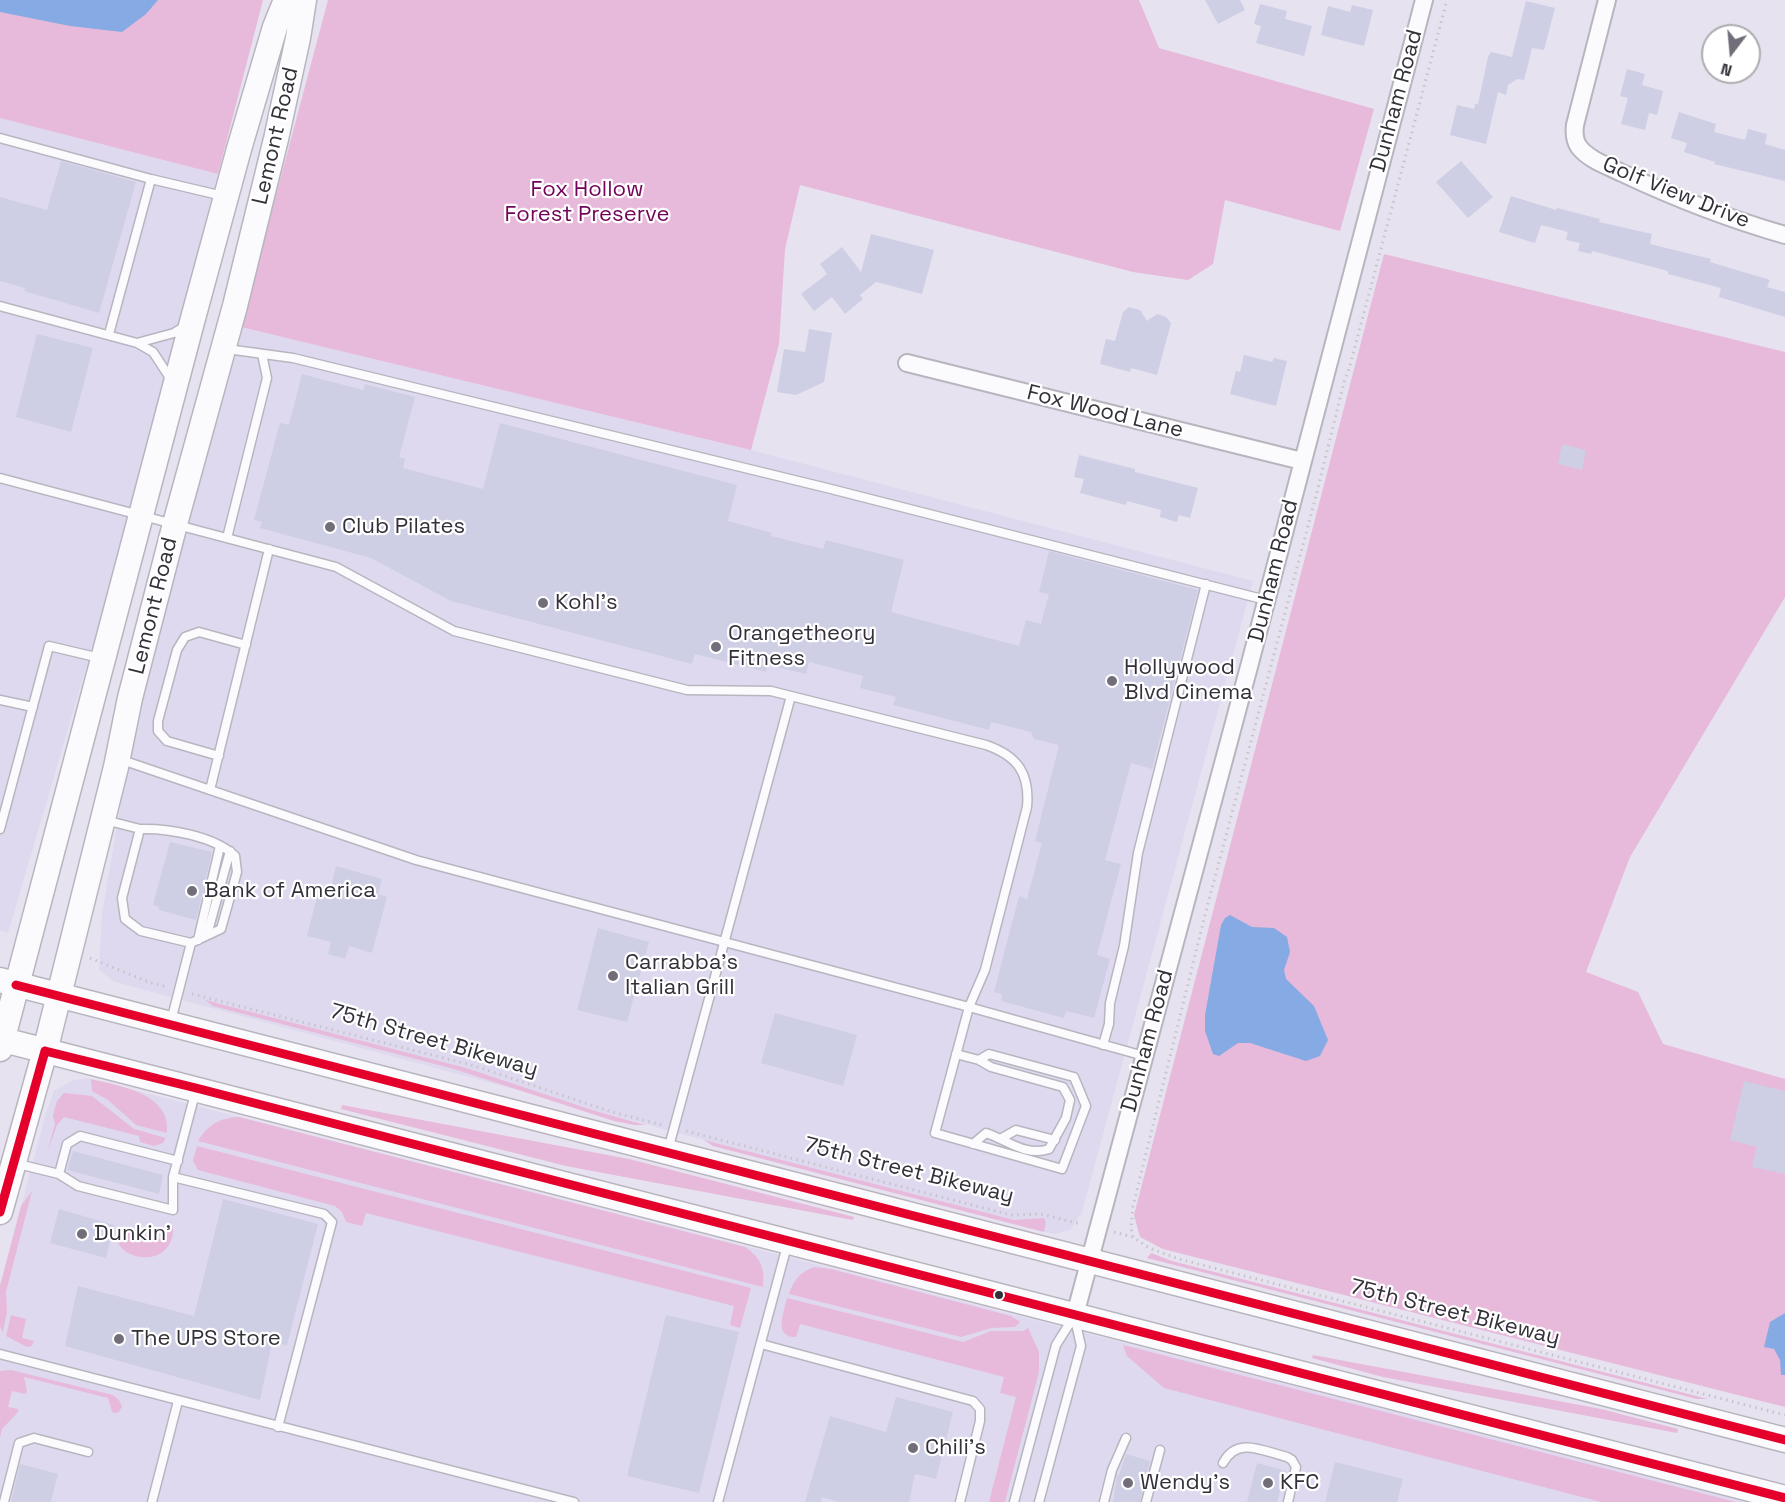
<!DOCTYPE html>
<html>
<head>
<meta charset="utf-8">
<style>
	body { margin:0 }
	#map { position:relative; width:1785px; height:1502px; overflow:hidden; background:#e6e2ef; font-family:"Space Grotesk",sans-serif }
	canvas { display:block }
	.north { position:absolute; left:1701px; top:24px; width:60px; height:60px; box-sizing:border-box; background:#fff; border:2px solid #adacb0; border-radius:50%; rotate:196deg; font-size:16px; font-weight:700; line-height:24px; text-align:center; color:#333039 }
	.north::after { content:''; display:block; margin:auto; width:21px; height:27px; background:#726e79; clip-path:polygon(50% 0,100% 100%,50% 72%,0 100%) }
</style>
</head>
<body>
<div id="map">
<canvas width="1785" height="1502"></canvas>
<div class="north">N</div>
</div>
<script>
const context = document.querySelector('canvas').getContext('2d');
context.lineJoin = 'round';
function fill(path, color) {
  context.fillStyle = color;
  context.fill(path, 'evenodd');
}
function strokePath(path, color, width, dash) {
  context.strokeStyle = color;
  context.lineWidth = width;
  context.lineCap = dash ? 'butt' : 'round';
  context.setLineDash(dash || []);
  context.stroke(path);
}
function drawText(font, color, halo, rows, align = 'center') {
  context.font = font + ' "Space Grotesk",sans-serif';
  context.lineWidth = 4.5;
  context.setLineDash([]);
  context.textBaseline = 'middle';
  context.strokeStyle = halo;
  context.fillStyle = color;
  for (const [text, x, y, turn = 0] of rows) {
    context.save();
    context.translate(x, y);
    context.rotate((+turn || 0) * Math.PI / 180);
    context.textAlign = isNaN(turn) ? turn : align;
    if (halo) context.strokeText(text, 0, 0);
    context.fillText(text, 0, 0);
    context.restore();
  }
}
const built = new Path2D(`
	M 0,118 L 218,174 L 105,616 L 83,678 L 8,933 L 0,930 Z
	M 241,327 L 751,450 L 1253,581 L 1082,1212 L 1070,1230 L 1054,1234 L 592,1110 L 137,988 L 113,981 L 99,970 L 102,914 L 132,737 Z
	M 86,1078 L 134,1090 L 1746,1502 L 0,1502 L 0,1286 L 46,1113 L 54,1091 L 74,1080 Z`);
const green = new Path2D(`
	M 0,0 L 263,0 L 218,174 L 0,118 Z
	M 328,0 L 1139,0 L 1159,48 L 1374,109 L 1340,231 L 1225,200 L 1213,264 L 1188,280 L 1133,272 L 800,185 L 785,249 L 779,344 L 751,450 L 241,327 Z
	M 1384,254 L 1785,352 L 1785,597 L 1630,857 L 1586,972 L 1638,992 L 1663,1044 L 1785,1079 L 1785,1407 L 1163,1249 L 1140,1237 L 1134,1215 Z
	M 205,1000 L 466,1068 L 592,1110 L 645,1125 L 635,1125 L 614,1121 L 454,1069 L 213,1006 Z
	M 91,1079 C 115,1085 158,1091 166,1119 C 167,1123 167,1129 167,1133 L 136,1125 L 108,1100 L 92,1091 Z
	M 64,1093 L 92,1096 L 134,1129 L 166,1138 L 163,1143 L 154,1146 L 140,1142 L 139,1136 L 64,1117 L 57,1125 L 47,1153 L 55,1124 L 53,1115 L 57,1101 Z
	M 342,1105 L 629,1159 L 854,1217 L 853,1220 L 566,1166 L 341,1109 Z
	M 239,1117 L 745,1247 C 761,1258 765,1268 763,1287 L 198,1141 C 208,1124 221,1118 239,1117 Z
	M 704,1140 L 1014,1220 L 1044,1218 L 1046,1223 L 1044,1232 L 713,1146 Z
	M 197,1146 L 751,1288 L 740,1328 L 730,1325 L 734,1306 L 366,1213 L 362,1226 L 346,1222 L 342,1212 L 335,1206 L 198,1170 L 193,1161 Z
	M 32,1191 L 6,1292 L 7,1312 L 3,1332 L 0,1327 L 0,1286 L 21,1206 Z
	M 170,1222 C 178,1233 169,1252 155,1256 C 137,1261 111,1251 118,1228 L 165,1240 Z
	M 1151,1253 L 1172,1261 L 1708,1399 L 1697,1399 L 1147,1258 Z
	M 814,1267 L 831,1269 L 1011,1316 L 1020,1322 L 1015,1327 L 991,1328 L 961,1337 L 789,1294 C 794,1280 799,1273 814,1267 Z
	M 787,1298 L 963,1342 L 991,1331 L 1023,1331 L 1028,1328 L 1039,1352 L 1039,1372 L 1005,1502 L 989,1502 L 1016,1397 L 1000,1393 L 1004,1377 L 800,1324 L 796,1337 C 773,1338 784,1312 787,1298 Z
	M 11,1315 L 26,1319 L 22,1338 L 34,1341 L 32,1346 L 27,1347 L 6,1336 Z
	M 1123,1345 L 1736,1502 L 1601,1502 L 1164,1388 L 1127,1356 Z
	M 1313,1355 L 1601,1409 L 1678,1429 L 1677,1433 L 1383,1377 L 1312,1358 Z
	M 11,1370 L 113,1395 L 119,1400 L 122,1406 L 119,1412 L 115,1413 L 112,1412 L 108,1398 L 24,1377 L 27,1391 L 25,1394 L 12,1391 L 8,1407 L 18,1409 L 18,1412 L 2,1429 L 0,1438 L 0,1371 Z`);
const water = new Path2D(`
	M 0,0 L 158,0 L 146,14 L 122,32 L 70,26 L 0,12 Z
	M 1230,915 L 1252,927 L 1274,928 L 1287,937 L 1290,952 L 1284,970 L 1286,979 L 1314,1006 L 1328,1040 L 1320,1056 L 1306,1061 L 1250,1043 L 1238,1043 L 1219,1056 L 1213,1054 L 1205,1031 L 1205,1015 L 1221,925 L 1225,918 Z
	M 1785,1313 L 1785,1375 L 1781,1375 L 1780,1360 L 1774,1349 L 1764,1347 L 1770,1322 Z`);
const building = new Path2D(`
	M 1205,0 L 1240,0 L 1245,10 L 1218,24 Z
	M 1526,1 L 1555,8 L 1544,50 L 1532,48 L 1524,80 L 1517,79 L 1508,85 L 1506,95 L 1498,92 L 1486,144 L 1450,135 L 1457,105 L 1474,109 L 1475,104 L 1478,104 L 1488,57 L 1491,52 L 1512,57 Z
	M 1260,4 L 1287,11 L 1285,19 L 1312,26 L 1304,56 L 1256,43 L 1261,26 L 1254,24 Z
	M 1352,5 L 1373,10 L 1364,46 L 1321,35 L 1328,6 L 1350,12 Z
	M 1627,69 L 1645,74 L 1642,85 L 1663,91 L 1657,115 L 1649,113 L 1645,130 L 1621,124 L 1628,98 L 1620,96 Z
	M 1679,112 L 1716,124 L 1714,132 L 1745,140 L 1748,129 L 1767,134 L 1765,144 L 1785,150 L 1785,181 L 1714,164 L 1715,162 L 1684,152 L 1687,143 L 1671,138 Z
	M 61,161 L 136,182 L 99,313 L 24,291 L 25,288 L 0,281 L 0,197 L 47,210 Z
	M 1461,161 L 1493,197 L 1468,218 L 1436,182 Z
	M 1511,196 L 1556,210 L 1557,208 L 1600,219 L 1599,222 L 1652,234 L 1650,244 L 1711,259 L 1710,262 L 1770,280 L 1767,287 L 1785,292 L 1785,317 L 1719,297 L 1721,288 L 1668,274 L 1668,271 L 1592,251 L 1591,254 L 1578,251 L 1580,243 L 1566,240 L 1568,232 L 1541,225 L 1535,243 L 1499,232 Z
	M 871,234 L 934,250 L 922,294 L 876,282 L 860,295 L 863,299 L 845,314 L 832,297 L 814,311 L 801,294 L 827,274 L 820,264 L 842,247 L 861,272 Z
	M 1129,307 L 1140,310 L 1147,321 L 1157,314 L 1166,317 L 1171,323 L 1157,375 L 1131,368 L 1130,372 L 1100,364 L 1106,339 L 1115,341 L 1123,312 Z
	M 809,329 L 832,333 L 824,382 L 796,395 L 777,392 L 784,349 L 805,352 Z
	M 37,334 L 93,348 L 71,432 L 16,417 Z
	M 1244,355 L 1272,362 L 1274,358 L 1287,361 L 1276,406 L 1230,394 L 1236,371 L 1240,372 Z
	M 302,374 L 363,390 L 365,384 L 415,397 L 399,457 L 405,459 L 403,468 L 483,489 L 500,423 L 737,485 L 728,521 L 772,533 L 771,536 L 823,549 L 826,540 L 904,560 L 891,612 L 1019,646 L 1026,620 L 1041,624 L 1049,594 L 1039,592 L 1049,551 L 1198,590 L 1152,769 L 1131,763 L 1105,860 L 1121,864 L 1097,955 L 1110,959 L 1094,1018 L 1066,1011 L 1064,1018 L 1001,1001 L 1002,994 L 994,992 L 1019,896 L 1027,899 L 1042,843 L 1035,841 L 1059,745 L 1034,739 L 1031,732 L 991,722 L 989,730 L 893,705 L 896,697 L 860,688 L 863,676 L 809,662 L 806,674 L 768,665 L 766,672 L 695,654 L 692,664 L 451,601 L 371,558 L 260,528 L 262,522 L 254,520 L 280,423 L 289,425 Z
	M 1562,444 L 1586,450 L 1582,470 L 1558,464 Z
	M 1079,455 L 1135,469 L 1135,472 L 1198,488 L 1190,518 L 1179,515 L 1177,522 L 1160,517 L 1161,510 L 1127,501 L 1126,505 L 1080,493 L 1084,479 L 1074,477 Z
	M 170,842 L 212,852 L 196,920 L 159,910 L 159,907 L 153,905 Z
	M 336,866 L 382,879 L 378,894 L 387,897 L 372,953 L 349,946 L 345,959 L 328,954 L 331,942 L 307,936 L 318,893 L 329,896 Z
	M 598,928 L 649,942 L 627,1022 L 577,1010 Z
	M 775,1013 L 857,1035 L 843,1086 L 761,1063 Z
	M 1744,1081 L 1785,1091 L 1785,1174 L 1752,1167 L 1757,1147 L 1730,1140 Z
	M 73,1151 L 163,1175 L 159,1194 L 67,1170 Z
	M 223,1199 L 318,1224 L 287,1345 L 272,1343 L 260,1400 L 65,1346 L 78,1286 L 194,1316 Z
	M 59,1209 L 114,1225 L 106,1258 L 50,1243 Z
	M 666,1315 L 739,1332 L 699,1493 L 627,1476 Z
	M 896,1397 L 953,1412 L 936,1479 L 915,1474 L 909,1502 L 840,1502 L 822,1497 L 821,1502 L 805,1502 L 830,1416 L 886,1432 Z
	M 1126,1454 L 1150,1461 L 1140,1502 L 1113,1502 L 1117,1475 L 1119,1475 Z
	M 1335,1462 L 1403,1479 L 1397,1502 L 1325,1502 Z
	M 1257,1463 L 1286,1471 L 1277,1502 L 1247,1502 Z
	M 20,1464 L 58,1474 L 51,1502 L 11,1502 Z`);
const path = new Path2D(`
	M 90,958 L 151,983 L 168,987
	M 192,994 L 475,1066 L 612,1112 L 662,1125
	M 686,1131 L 1011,1215 L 1041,1214 L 1081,1224
	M 1114,1232 L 1133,1237 L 1149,1248 L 1179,1259 L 1785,1415
	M 1133,1237 L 1131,1228 L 1133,1206 L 1205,915 L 1317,492 L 1344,382 L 1349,369 L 1447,0`);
const lane = new Path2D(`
	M 0,138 L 151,179 L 223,196
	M 0,306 L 137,343 L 153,352 L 172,381
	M 109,334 L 151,179
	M 137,343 L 174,333 L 187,325
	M 227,349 L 293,358 L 827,488 L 1266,600
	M 0,478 L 336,567 L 454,631 L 687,690 L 771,691 L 986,745 C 1018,756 1030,774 1027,807 L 985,970 L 969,1007 L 935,1133 L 1062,1169 L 1086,1106 L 1074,1077 L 989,1054 L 979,1060 L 956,1054
	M 227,538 L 267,378 L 262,354
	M 0,700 L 33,707
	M 219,756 L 167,741 L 158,731 L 158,721 L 177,650 L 185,637 L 199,632 L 246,645
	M 119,759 L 416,860 L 969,1007 L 1144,1056
	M 210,790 L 269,549
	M 105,820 L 140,829 L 122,898 L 125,919 L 141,931 L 191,943 L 171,1021
	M 0,829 L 49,646 L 100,658
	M 140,829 C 168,828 214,836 235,856 L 237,872 L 221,929 L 191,943
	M 207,935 L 230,851
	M 198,940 L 220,846
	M 1103,1045 L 1109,1024 L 1110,1003 L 1124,946 L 1138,853 L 1206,584
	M 1002,1138 L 1016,1130 L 1055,1140
	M 973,1144 L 986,1133 C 1007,1140 1026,1157 1049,1149 L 1066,1118 L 1070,1100 L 1063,1087 L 991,1067 L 979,1060
	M 668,1150 L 791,696
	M 14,1163 L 59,1174 L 78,1186 L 173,1210 L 173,1177 L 324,1214 L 332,1222 L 278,1427
	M 59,1174 L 67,1144 L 80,1136 L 178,1161
	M 173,1177 L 196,1090
	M 761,1344 L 973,1401 L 980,1409 L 980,1421 L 960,1502
	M 0,1354 L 574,1502
	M 1223,1463 C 1237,1436 1263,1451 1287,1457 L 1292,1460 L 1296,1467 L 1288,1502
	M 4,1502 L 19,1443 L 34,1438 L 88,1452
	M 152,1502 L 178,1401
	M 718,1502 L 788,1242
	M 1014,1502 L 1056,1345 L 1073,1318
	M 1039,1502 L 1081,1346 L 1075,1319
	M 1104,1502 L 1112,1470 L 1126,1438
	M 1146,1502 L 1160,1450`);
const street = new Path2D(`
	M 1607,0 L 1575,125 C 1574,133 1574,140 1579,147 C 1589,160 1608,166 1622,173 C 1675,198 1729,219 1785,235
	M 907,363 L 1302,461
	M 1075,1315 L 1250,663 L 1424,0`);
const secondary = new Path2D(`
	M 0,980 L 1785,1440
	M 0,1039 L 1785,1498
	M 0,1049 L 192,322 L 239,149 L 275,27 L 286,0
	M 0,1212 L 45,1051 L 116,767 L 130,698 L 175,524 L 235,306 L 276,139 L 298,38 L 304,0`);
const bus1 = new Path2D(`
	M 16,985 L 1785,1440
	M 45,1051 L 196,1088 L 1785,1498
	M 0,1212 L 45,1051`);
const markers = [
	[330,527,6,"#726e79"],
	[543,603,6,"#726e79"],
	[716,647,6,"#726e79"],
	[1112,681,6,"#726e79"],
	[192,891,6,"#726e79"],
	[613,976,6,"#726e79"],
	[82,1234,6,"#726e79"],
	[999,1295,5,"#333039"],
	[119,1339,6,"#726e79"],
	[913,1448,6,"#726e79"],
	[1128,1483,6,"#726e79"],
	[1268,1483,6,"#726e79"]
];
const streetNames = [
	["Dunham Road",1397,101,-75],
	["Lemont Road",276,136,-77],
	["Golf View Drive",1676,193,22],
	["Fox Wood Lane",1105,412,14],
	["Dunham Road",1274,571,-76],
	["Lemont Road",154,606,-76],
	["75th Street Bikeway",434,1041,16],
	["Dunham Road",1148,1041,-75],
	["75th Street Bikeway",909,1171,14],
	["75th Street Bikeway",1455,1313,14]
];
const parkNames = [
	["Fox Hollow",587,190],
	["Forest Preserve",587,215]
];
const poiNames = [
	["Club Pilates",342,527],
	["Kohl's",555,603],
	["Orangetheory",728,634],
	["Fitness",728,659],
	["Hollywood",1124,668],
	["Blvd Cinema",1124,693],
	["Bank of America",204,891],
	["Carrabba's",625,963],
	["Italian Grill",625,988],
	["Dunkin'",94,1234],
	["The UPS Store",131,1339],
	["Chili's",925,1448],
	["Wendy's",1140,1483],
	["KFC",1280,1483]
];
fill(built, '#dfd9f0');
fill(green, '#e7b9db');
fill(water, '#86abe4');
fill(building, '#cecee5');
strokePath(lane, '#b8b5bf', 11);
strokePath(street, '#b8b5bf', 20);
strokePath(secondary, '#b8b5bf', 27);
strokePath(path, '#c6c4c9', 3, [1.5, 4.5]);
strokePath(lane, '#fbfbfd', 8);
strokePath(street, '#fbfbfd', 16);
strokePath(secondary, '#fbfbfd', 24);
strokePath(bus1, '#e4002b', 9);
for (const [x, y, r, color] of markers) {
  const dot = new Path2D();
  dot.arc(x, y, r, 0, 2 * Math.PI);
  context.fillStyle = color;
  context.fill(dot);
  strokePath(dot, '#fff', 2);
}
drawText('22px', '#333039', '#fff', streetNames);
drawText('22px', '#710358', '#fff', parkNames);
drawText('22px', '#333039', '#fff', poiNames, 'left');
</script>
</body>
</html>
